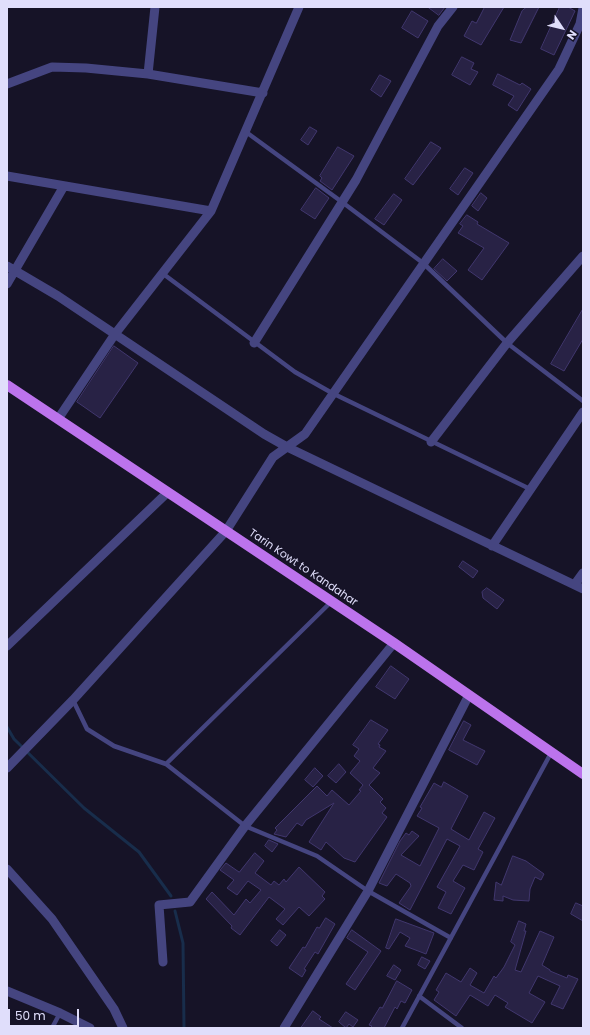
<!DOCTYPE html>
<html>
<head>
<meta charset="utf-8">
<style>
	body { margin:0 }
	#map { position:relative; width:590px; height:1035px; overflow:hidden; background:#161327; font-family:Poppins,sans-serif }
	canvas { display:block }
	.frame { position:absolute; inset:0; border:8px solid #e0defb; pointer-events:none }
	.north { position:absolute; left:542px; top:8px; width:40px; height:40px; -webkit-text-stroke:3px #161327; paint-order:stroke; rotate:125deg; font-size:11px; font-weight:700; line-height:16px; text-align:center; color:#e0defb }
	.north::after { content:''; display:block; margin:auto; width:14px; height:18px; background:#e0defb; clip-path:polygon(50% 0,100% 100%,50% 72%,0 100%) }
	.scale { position:absolute; left:8px; top:1009px; width:71px; height:18px; box-sizing:border-box; border:2px solid #e0defb; border-top:0; padding-left:5px; font-size:12px; line-height:14px; white-space:nowrap; color:#e0defb; -webkit-text-stroke:3px #161327; paint-order:stroke }
</style>
</head>
<body>
<div id="map">
<canvas width="590" height="1035"></canvas>
<div class="frame"></div>
<div class="north">N</div>
<div class="scale">50 m</div>
</div>
<script>
const context = document.querySelector('canvas').getContext('2d');
context.lineJoin = 'round';
function strokePath(path, color, width, dash) {
  context.strokeStyle = color;
  context.lineWidth = width;
  context.lineCap = dash ? 'butt' : 'round';
  context.setLineDash(dash || []);
  context.stroke(path);
}
function fill(path, color) {
  context.fillStyle = color;
  context.fill(path, 'evenodd');
}
function drawText(font, color, halo, rows, align = 'center') {
  context.font = font + ' Poppins,sans-serif';
  context.lineWidth = 3;
  context.setLineDash([]);
  context.textBaseline = 'middle';
  context.strokeStyle = halo;
  context.fillStyle = color;
  for (const [text, x, y, turn = 0] of rows) {
    context.save();
    context.translate(x, y);
    context.rotate((+turn || 0) * Math.PI / 180);
    context.textAlign = isNaN(turn) ? turn : align;
    if (halo) context.strokeText(text, 0, 0);
    context.fillText(text, 0, 0);
    context.restore();
  }
}
const stream = new Path2D(`
	M 7,727 L 14,739 L 84,808 L 139,852 L 171,896
	M 175,911 L 183,943 L 184,1028`);
const building = new Path2D(`
	M 428,7 L 445,7 L 439,15 Z
	M 485,7 L 504,7 L 481,45 L 464,36 L 472,21 L 476,23 Z
	M 527,7 L 539,7 L 521,43 L 510,40 L 522,11 Z
	M 560,7 L 568,7 L 575,11 L 554,55 L 541,49 Z
	M 412,11 L 428,21 L 418,38 L 402,28 Z
	M 462,57 L 474,63 L 471,69 L 478,72 L 470,85 L 452,75 Z
	M 498,74 L 520,85 L 522,83 L 531,89 L 517,111 L 508,105 L 514,96 L 493,85 Z
	M 380,75 L 391,81 L 381,97 L 371,90 Z
	M 310,127 L 317,131 L 308,145 L 301,140 Z
	M 431,142 L 441,148 L 413,185 L 405,179 Z
	M 338,147 L 354,156 L 332,190 L 320,181 L 322,178 L 320,176 Z
	M 465,168 L 473,173 L 458,195 L 450,189 Z
	M 316,188 L 329,198 L 315,219 L 301,210 Z
	M 481,193 L 487,198 L 478,211 L 472,206 Z
	M 394,194 L 402,200 L 384,225 L 375,219 Z
	M 467,215 L 478,222 L 477,224 L 509,243 L 482,280 L 468,270 L 484,248 L 458,233 L 463,226 L 460,224 Z
	M 443,259 L 457,271 L 447,281 L 434,269 Z
	M 583,309 L 583,339 L 564,371 L 551,364 Z
	M 114,346 L 138,363 L 100,418 L 77,402 Z
	M 463,561 L 478,571 L 473,578 L 459,567 Z
	M 487,588 L 504,600 L 497,609 L 483,598 L 482,592 Z
	M 391,666 L 409,679 L 395,699 L 376,687 Z
	M 371,720 L 388,730 L 378,744 L 380,745 L 379,747 L 386,751 L 373,768 L 380,773 L 369,785 L 383,799 L 380,802 L 386,808 L 382,813 L 387,817 L 355,862 L 344,858 L 326,842 L 321,850 L 309,842 L 334,803 L 306,820 L 302,826 L 297,823 L 286,837 L 274,834 L 277,830 L 275,828 L 317,786 L 327,796 L 332,790 L 349,805 L 361,791 L 359,790 L 363,785 L 350,773 L 360,761 L 354,756 L 359,749 L 353,745 Z
	M 464,721 L 471,725 L 463,740 L 485,751 L 477,765 L 449,750 Z
	M 339,764 L 346,772 L 336,783 L 328,776 Z
	M 315,768 L 323,776 L 313,787 L 305,780 Z
	M 444,782 L 468,796 L 451,829 L 469,840 L 484,812 L 495,818 L 478,849 L 483,852 L 474,870 L 463,865 L 453,881 L 465,888 L 451,914 L 438,908 L 446,892 L 437,887 L 460,846 L 447,839 L 410,910 L 399,903 L 411,886 L 410,883 L 396,874 L 387,886 L 379,883 L 400,841 L 406,833 L 409,835 L 412,831 L 419,836 L 401,855 L 420,866 L 439,828 L 417,816 L 422,808 L 420,807 L 434,783 L 441,787 Z
	M 269,840 L 278,844 L 272,852 L 265,846 Z
	M 255,853 L 264,861 L 255,873 L 271,885 L 274,881 L 279,885 L 284,879 L 286,882 L 299,867 L 325,892 L 322,896 L 325,899 L 309,916 L 299,907 L 283,925 L 276,919 L 285,909 L 269,897 L 240,935 L 231,928 L 232,926 L 206,899 L 212,892 L 234,915 L 246,899 L 250,903 L 261,890 L 248,881 L 237,895 L 227,888 L 234,880 L 220,870 L 226,863 L 239,872 Z
	M 513,856 L 526,861 L 544,874 L 541,880 L 535,877 L 530,889 L 529,901 L 513,900 L 503,896 L 503,901 L 494,900 L 496,882 L 501,885 Z
	M 576,903 L 583,906 L 583,921 L 571,914 Z
	M 326,918 L 335,924 L 318,954 L 315,952 L 304,969 L 306,970 L 302,977 L 289,968 L 303,947 L 305,948 L 317,927 L 319,928 Z
	M 396,919 L 434,933 L 426,954 L 405,946 L 410,938 L 400,932 L 389,949 L 386,948 Z
	M 519,921 L 526,924 L 524,931 L 526,931 L 515,970 L 521,972 L 540,931 L 554,937 L 542,965 L 550,970 L 550,971 L 567,978 L 568,975 L 578,979 L 563,1009 L 551,1004 L 560,986 L 538,976 L 529,993 L 545,1002 L 532,1023 L 505,1007 L 508,1003 L 495,995 L 488,1006 L 470,995 L 456,1016 L 434,1000 L 439,992 L 436,990 L 446,973 L 461,982 L 470,968 L 477,973 L 470,985 L 484,993 L 494,976 L 496,978 L 504,967 L 515,945 L 511,942 Z
	M 280,930 L 286,935 L 277,946 L 271,941 Z
	M 352,930 L 381,951 L 355,990 L 346,984 L 368,952 L 347,938 Z
	M 422,957 L 430,961 L 425,969 L 418,965 Z
	M 394,965 L 401,970 L 395,980 L 387,976 Z
	M 397,981 L 412,990 L 405,1003 L 401,1001 L 397,1009 L 395,1007 L 384,1028 L 370,1028 L 372,1026 L 369,1025 L 380,1007 L 382,1008 Z
	M 313,1011 L 321,1017 L 319,1019 L 333,1028 L 301,1028 Z
	M 346,1012 L 358,1020 L 353,1027 L 349,1024 L 346,1028 L 339,1022 Z`);
const service = new Path2D(`
	M 246,132 L 342,202 L 423,263 L 507,343 L 583,401
	M 162,273 L 295,372 L 332,393 L 530,489
	M 73,700 L 87,729 L 114,746 L 166,764 L 245,826 L 317,856 L 368,891 L 451,938
	M 166,764 L 331,602
	M 419,996 L 462,1028
	M 52,1028 L 60,1013
	M 402,1028 L 551,753`);
const minor = new Path2D(`
	M 148,74 L 155,7
	M 7,84 L 52,67 L 86,68 L 148,74 L 263,93
	M 7,176 L 211,211
	M 7,266 L 58,296 L 264,434 L 287,447 L 583,589
	M 7,284 L 64,186
	M 254,343 L 356,180 L 438,26 L 453,7
	M 58,419 L 115,334 L 211,211 L 299,7
	M 431,442 L 507,343 L 583,256
	M 492,546 L 583,412
	M 575,584 L 583,573
	M 7,646 L 168,492
	M 7,768 L 73,700 L 226,531 L 273,457 L 305,434 L 559,69 L 580,24 L 583,8
	M 7,869 L 52,919 L 114,1009 L 123,1028
	M 163,962 L 159,905 L 190,902 L 245,826 L 394,643
	M 7,991 L 60,1013 L 90,1028
	M 284,1028 L 368,891 L 469,695`);
const primary = new Path2D(`
	M 7,385 L 394,643 L 583,774`);
const streetNames = [
	["Tarin Kowt to Kandahar",303,568,34]
];
strokePath(stream, '#182d4b', 3);
fill(building, '#282245');
strokePath(building, '#41376e', 1);
strokePath(service, '#454580', 4.5);
strokePath(minor, '#454580', 9);
strokePath(primary, '#bc73ec', 10);
drawText('11px', '#e0defb', '#161327', streetNames);
</script>
</body>
</html>
